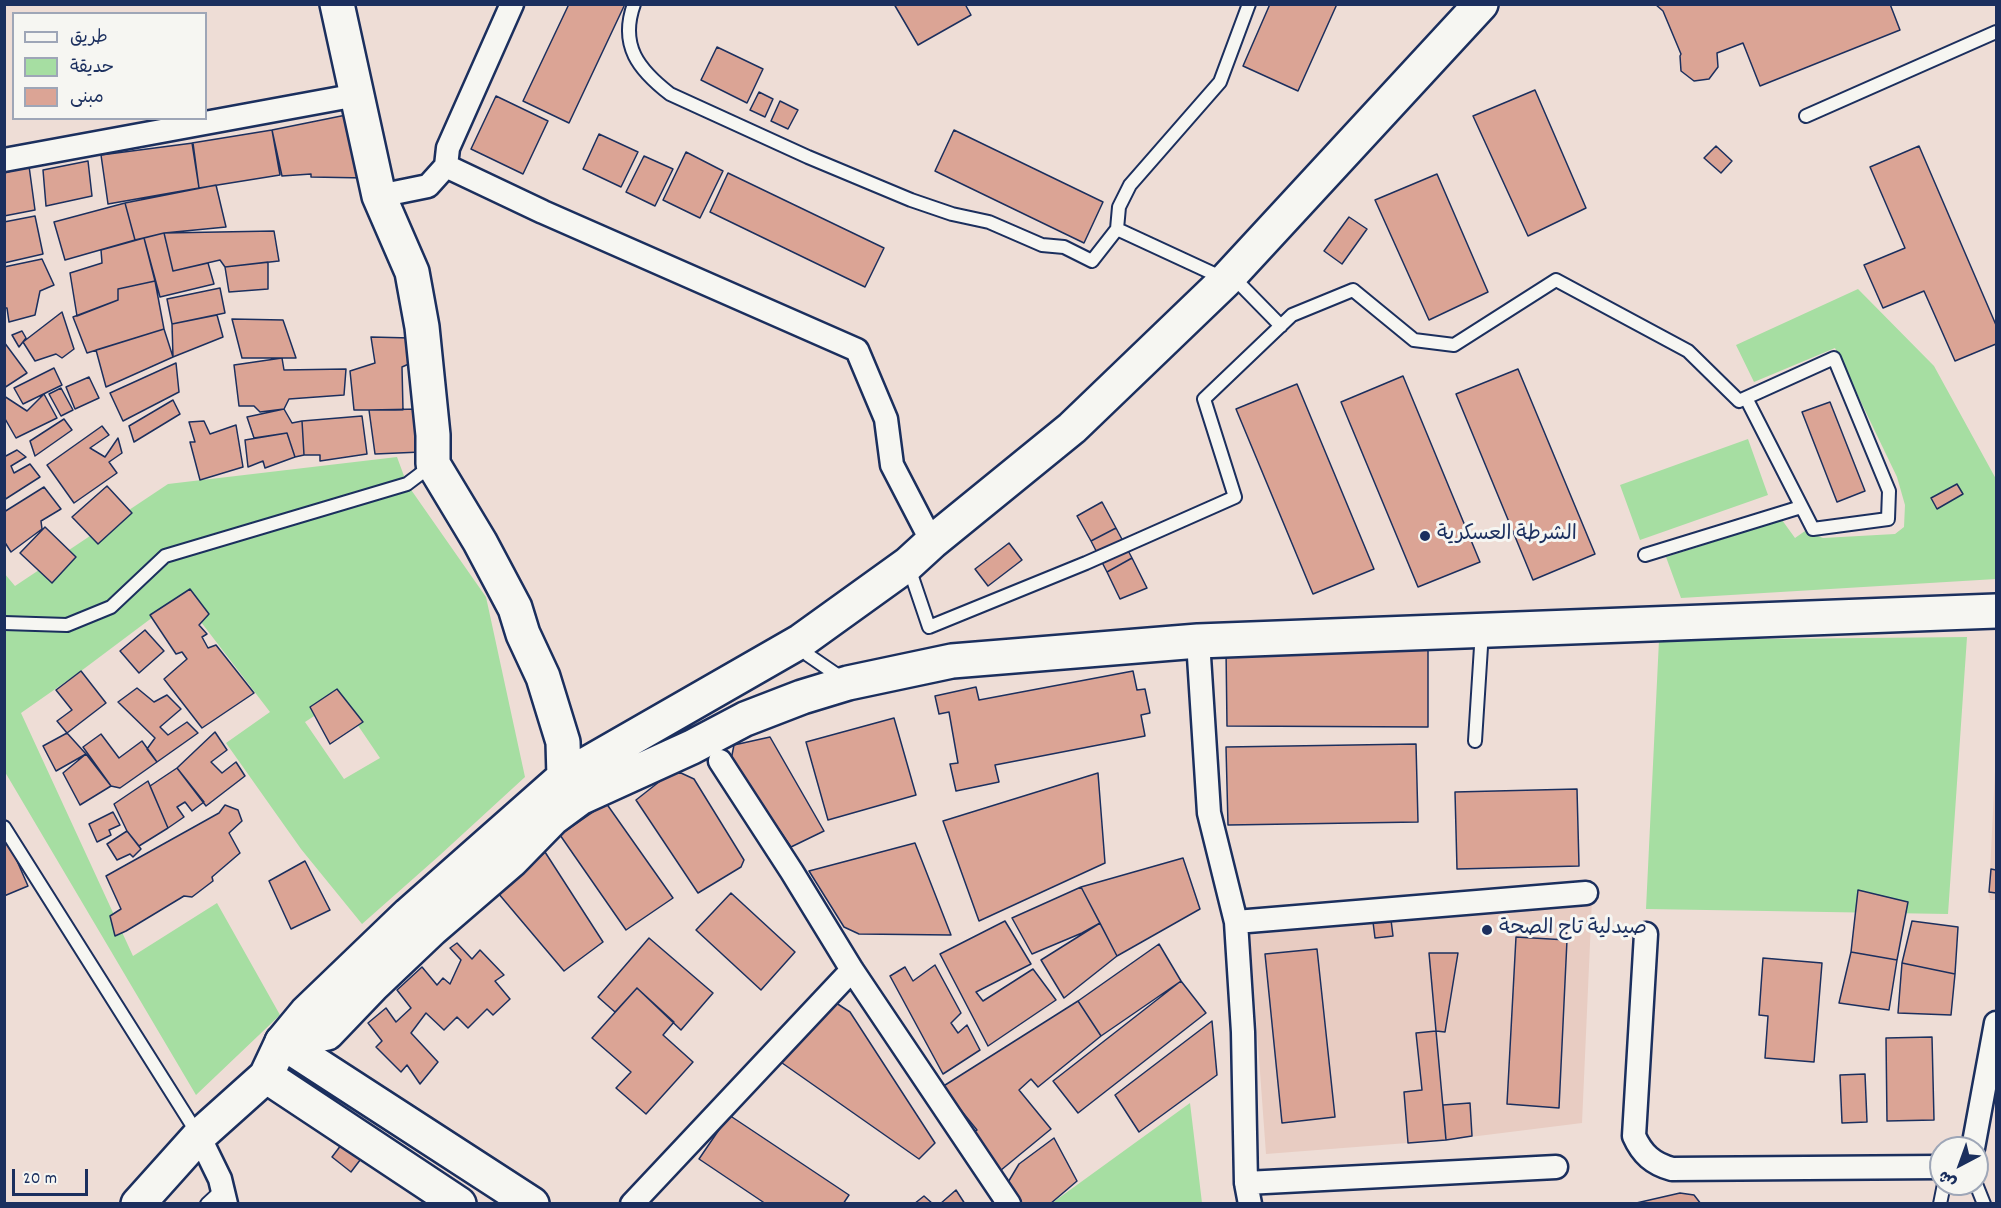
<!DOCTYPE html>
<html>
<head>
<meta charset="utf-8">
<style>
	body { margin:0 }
	#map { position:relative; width:2001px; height:1208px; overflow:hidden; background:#eeddd6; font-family:Dekko,"Playpen Sans Arabic",sans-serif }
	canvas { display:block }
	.frame { position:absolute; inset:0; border:6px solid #1b2f5e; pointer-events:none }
	.legend { position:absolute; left:12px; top:12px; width:195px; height:108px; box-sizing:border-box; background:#f6f6f2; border:2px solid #9ea6b7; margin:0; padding:8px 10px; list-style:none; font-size:18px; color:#1b2f5e }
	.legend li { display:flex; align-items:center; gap:12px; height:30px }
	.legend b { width:30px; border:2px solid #9ea6b7 }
	.north { position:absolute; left:1929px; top:1136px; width:60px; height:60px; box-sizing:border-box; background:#f6f6f2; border:2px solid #9ea6b7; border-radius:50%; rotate:221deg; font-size:16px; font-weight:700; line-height:24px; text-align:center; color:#1b2f5e }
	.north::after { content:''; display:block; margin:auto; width:21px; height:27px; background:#1b2f5e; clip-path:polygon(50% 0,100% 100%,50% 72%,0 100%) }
	.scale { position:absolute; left:12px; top:1169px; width:76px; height:27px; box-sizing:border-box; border:3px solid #1b2f5e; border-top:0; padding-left:8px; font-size:18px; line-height:21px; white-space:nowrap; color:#1b2f5e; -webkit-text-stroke:4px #f6f6f2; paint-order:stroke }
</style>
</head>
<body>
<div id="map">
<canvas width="2001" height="1208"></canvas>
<div class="frame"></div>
<ul class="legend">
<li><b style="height:8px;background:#f6f6f2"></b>طريق</li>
<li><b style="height:16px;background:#a6dea2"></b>حديقة</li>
<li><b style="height:16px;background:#dba495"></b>مبنى</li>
</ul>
<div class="north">ش</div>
<div class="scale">20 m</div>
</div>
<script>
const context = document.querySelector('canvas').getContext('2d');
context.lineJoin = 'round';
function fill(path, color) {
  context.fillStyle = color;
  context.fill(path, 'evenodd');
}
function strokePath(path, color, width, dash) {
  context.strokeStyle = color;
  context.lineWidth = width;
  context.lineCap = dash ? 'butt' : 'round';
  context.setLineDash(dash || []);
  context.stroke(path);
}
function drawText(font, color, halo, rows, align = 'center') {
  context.font = font + ' Dekko,"Playpen Sans Arabic",sans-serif';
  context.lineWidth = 6;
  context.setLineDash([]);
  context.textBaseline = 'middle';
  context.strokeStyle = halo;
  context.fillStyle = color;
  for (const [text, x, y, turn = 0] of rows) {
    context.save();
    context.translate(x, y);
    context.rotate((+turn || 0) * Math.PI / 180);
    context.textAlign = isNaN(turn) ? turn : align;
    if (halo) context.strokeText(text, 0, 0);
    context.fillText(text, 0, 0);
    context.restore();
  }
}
const built = new Path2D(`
	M 1996,751 L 1996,900 L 1990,900 L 1989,892 Z
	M 1592,899 L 1582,1123 L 1446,1140 L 1266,1154 L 1250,935 Z`);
const green = new Path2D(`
	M 1858,289 L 1934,366 L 1996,479 L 1996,579 L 1681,598 L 1666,557 L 1782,520 L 1795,538 L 1805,531 L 1823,538 L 1895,534 L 1904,527 L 1905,505 L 1897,477 L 1835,348 L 1754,382 L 1736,345 Z
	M 1748,439 L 1768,495 L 1640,540 L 1620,485 Z
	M 397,457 L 407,484 L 486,597 L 525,777 L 440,855 L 362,924 L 301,849 L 226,743 L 270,712 L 181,596 L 81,671 L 21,713 L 133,956 L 217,903 L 280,1015 L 196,1095 L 5,772 L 4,573 L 15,586 L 168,484 ZM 340,699 L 380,758 L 344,779 L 305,722 Z
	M 1967,637 L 1948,914 L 1646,909 L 1659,640 Z
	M 1190,1103 L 1202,1203 L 1052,1203 Z`);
const building = new Path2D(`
	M 569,4 L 625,4 L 569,123 L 523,101 Z
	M 894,4 L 965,4 L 971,15 L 918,45 Z
	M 1270,4 L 1337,4 L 1298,91 L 1243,66 Z
	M 1890,4 L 1900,30 L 1760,86 L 1743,43 L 1717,53 L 1718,67 L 1709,79 L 1694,81 L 1681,71 L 1680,56 L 1681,54 L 1663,11 L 1655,4 Z
	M 717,47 L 763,69 L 747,103 L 701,80 Z
	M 1535,90 L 1586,208 L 1528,236 L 1473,116 Z
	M 759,92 L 773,99 L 765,117 L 750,110 Z
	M 496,96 L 548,121 L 523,174 L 471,149 Z
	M 780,101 L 798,110 L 788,129 L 771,121 Z
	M 356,113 L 366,178 L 311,177 L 311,174 L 282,176 L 272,130 Z
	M 272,130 L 280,175 L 199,188 L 192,143 Z
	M 954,130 L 1103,202 L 1084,243 L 935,171 Z
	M 599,134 L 638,152 L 621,187 L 583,169 Z
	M 193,143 L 199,188 L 108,204 L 101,155 Z
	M 1716,146 L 1732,161 L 1721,173 L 1704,158 Z
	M 1919,146 L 1996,325 L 1996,344 L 1955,361 L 1924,291 L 1883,308 L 1864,265 L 1905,248 L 1870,167 Z
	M 686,152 L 723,171 L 700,218 L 663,200 Z
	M 644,156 L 673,169 L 655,206 L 626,192 Z
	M 88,161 L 92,196 L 46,206 L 43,170 Z
	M 29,166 L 35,210 L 4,216 L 4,173 Z
	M 728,173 L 884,248 L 865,287 L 710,212 Z
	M 1437,174 L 1488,292 L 1429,320 L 1375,200 Z
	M 216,185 L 226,227 L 164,233 L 135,240 L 125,203 Z
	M 125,203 L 135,240 L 65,260 L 54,222 Z
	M 35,216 L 43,254 L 4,263 L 4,222 Z
	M 1349,217 L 1367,229 L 1342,264 L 1324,251 Z
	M 274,231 L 279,261 L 225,267 L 220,260 L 173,271 L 164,233 Z
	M 164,233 L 173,271 L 208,263 L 214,284 L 160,297 L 144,238 Z
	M 144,238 L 155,281 L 118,289 L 118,300 L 77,316 L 70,273 L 102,263 L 101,250 Z
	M 42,259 L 54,285 L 40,291 L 35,315 L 9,322 L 7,308 L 4,308 L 4,267 Z
	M 268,262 L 268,289 L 229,292 L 225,267 Z
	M 155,281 L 164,329 L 87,353 L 73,317 L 118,300 L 118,289 Z
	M 220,288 L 225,313 L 172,324 L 167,299 Z
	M 62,312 L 74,349 L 62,358 L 56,354 L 35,361 L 23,342 Z
	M 217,315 L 223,337 L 173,357 L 172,324 Z
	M 232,319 L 283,320 L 296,358 L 242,358 Z
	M 164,329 L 173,357 L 106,387 L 96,350 Z
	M 22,331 L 26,338 L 19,347 L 12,335 Z
	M 371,337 L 411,338 L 411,363 L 402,367 L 403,410 L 354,410 L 350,371 L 375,363 Z
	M 4,342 L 27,373 L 4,388 Z
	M 282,358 L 284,370 L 346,369 L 344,395 L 289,399 L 284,409 L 260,412 L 254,406 L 239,406 L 234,365 Z
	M 176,363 L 179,392 L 123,421 L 110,393 Z
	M 54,368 L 62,385 L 23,404 L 14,388 Z
	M 1518,369 L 1595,554 L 1533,580 L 1456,394 Z
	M 1403,376 L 1480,562 L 1418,587 L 1341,402 Z
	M 89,377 L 99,398 L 75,409 L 66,387 Z
	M 1297,384 L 1374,569 L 1313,594 L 1236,409 Z
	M 61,388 L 73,410 L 61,416 L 49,394 Z
	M 44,394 L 57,418 L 16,438 L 4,417 L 4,396 L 27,411 Z
	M 173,400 L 180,414 L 134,442 L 129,426 Z
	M 1830,402 L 1865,491 L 1837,502 L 1802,412 Z
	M 284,409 L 292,423 L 302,421 L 304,455 L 295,457 L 287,433 L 254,438 L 247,417 Z
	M 421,409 L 421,452 L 375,454 L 369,410 Z
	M 362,416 L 367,454 L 320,461 L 320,455 L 304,455 L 302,421 Z
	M 64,419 L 72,430 L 35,456 L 30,441 Z
	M 204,421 L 210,434 L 236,425 L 243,467 L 200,480 L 190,442 L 195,442 L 189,422 Z
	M 102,426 L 109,435 L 90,448 L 105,457 L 118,438 L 122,453 L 109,462 L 117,473 L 74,503 L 47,465 Z
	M 287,433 L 295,457 L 265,468 L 263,461 L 248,467 L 245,440 Z
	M 17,450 L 26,457 L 11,466 L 14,473 L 30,464 L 40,477 L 4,500 L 4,457 Z
	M 1957,484 L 1963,494 L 1937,509 L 1931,498 Z
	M 107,486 L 132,513 L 98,544 L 72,517 Z
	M 44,487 L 61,509 L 41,521 L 42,529 L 11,552 L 4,541 L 4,512 Z
	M 1102,502 L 1116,528 L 1091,541 L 1077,516 Z
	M 45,527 L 76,557 L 52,583 L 20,553 Z
	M 1116,528 L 1132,558 L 1107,572 L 1091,541 Z
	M 1009,543 L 1022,560 L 988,586 L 975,569 Z
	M 1132,558 L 1147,588 L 1120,599 L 1107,572 Z
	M 190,589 L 209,614 L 199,625 L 207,634 L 202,637 L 208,648 L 216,645 L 254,693 L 202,728 L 164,679 L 187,659 L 182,652 L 176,654 L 150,615 Z
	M 145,630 L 164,651 L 139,673 L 120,651 Z
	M 1226,649 L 1428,650 L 1428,727 L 1227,726 Z
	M 81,671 L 106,703 L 67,733 L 57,721 L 72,710 L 56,690 Z
	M 1133,671 L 1137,690 L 1145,689 L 1150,713 L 1141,715 L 1145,736 L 995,765 L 999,782 L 956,791 L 950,764 L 958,763 L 949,712 L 939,714 L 935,696 L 976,687 L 979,700 Z
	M 137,688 L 154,702 L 167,695 L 181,709 L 160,727 L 168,735 L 187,722 L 198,733 L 157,762 L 147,749 L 155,738 L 118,702 Z
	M 337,689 L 363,722 L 330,744 L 310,707 Z
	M 894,718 L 916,795 L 828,820 L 806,742 Z
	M 215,732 L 227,750 L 211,762 L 222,773 L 236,762 L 245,776 L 206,806 L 177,768 Z
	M 67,733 L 86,754 L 56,771 L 43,746 Z
	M 101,734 L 119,758 L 142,741 L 157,762 L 120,788 L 111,786 L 83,747 Z
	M 770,737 L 824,831 L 791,847 L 731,760 L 734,745 Z
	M 1416,744 L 1418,822 L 1228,825 L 1226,747 Z
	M 86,754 L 111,786 L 80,805 L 63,773 Z
	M 177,768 L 204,802 L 192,811 L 185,802 L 177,807 L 184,817 L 168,828 L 150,786 Z
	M 681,773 L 694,779 L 744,860 L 741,867 L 698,893 L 636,800 L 669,774 Z
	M 1098,773 L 1105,863 L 979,921 L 943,821 Z
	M 148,781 L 168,828 L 139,846 L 127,831 L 114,804 Z
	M 1577,789 L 1579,866 L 1457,869 L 1455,792 Z
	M 606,803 L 673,898 L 626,930 L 560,835 Z
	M 225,805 L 238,810 L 242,821 L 229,833 L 240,853 L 212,877 L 213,881 L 192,897 L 184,896 L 126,931 L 115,936 L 110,916 L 121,909 L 106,876 L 219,813 Z
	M 113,812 L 120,825 L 109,830 L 111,835 L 97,842 L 89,824 Z
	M 127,831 L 141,849 L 133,857 L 130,854 L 117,860 L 107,844 Z
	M 7,838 L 28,886 L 4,896 L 4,839 Z
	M 915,843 L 951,935 L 859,934 L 844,927 L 809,871 Z
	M 545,852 L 603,942 L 564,971 L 498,893 Z
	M 1183,858 L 1200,909 L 1117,956 L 1081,887 Z
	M 305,861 L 330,910 L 291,929 L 269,881 Z
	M 1991,869 L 1996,870 L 1996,893 L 1989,892 Z
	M 1081,887 L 1100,923 L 1082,933 L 1032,954 L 1012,918 Z
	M 1858,890 L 1908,902 L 1897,960 L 1851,952 Z
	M 731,893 L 795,952 L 761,990 L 696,930 Z
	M 1391,920 L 1393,936 L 1375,938 L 1373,922 Z
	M 1005,921 L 1031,964 L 976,992 L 983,1001 L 1033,969 L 1056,1000 L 988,1046 L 940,954 Z
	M 1912,921 L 1958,927 L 1955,974 L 1902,963 Z
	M 1100,923 L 1117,956 L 1064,998 L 1041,960 Z
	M 1516,937 L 1567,940 L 1559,1108 L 1507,1104 Z
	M 649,938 L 713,993 L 681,1030 L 637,988 L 615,1012 L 598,997 Z
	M 457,943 L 472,959 L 480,950 L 504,975 L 495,981 L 510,999 L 493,1015 L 487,1009 L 468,1028 L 457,1017 L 444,1030 L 426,1013 L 411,1033 L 438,1062 L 420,1084 L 407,1065 L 401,1072 L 376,1047 L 382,1041 L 368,1023 L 386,1008 L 396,1022 L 411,1008 L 397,990 L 422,967 L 437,985 L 443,978 L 450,984 L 461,960 L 450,948 Z
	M 1159,944 L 1181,981 L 1101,1036 L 1078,1001 Z
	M 1317,949 L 1335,1117 L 1282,1123 L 1265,954 Z
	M 1851,952 L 1897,960 L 1889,1010 L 1839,1003 Z
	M 1429,953 L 1458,953 L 1445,1032 L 1436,1031 Z
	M 1763,958 L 1822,963 L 1814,1062 L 1765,1058 L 1768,1016 L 1759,1015 Z
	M 1902,963 L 1955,974 L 1951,1015 L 1898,1013 Z
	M 935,965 L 961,1013 L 951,1023 L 958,1033 L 967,1025 L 980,1050 L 943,1074 L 890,976 L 905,967 L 913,981 Z
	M 1181,981 L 1206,1013 L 1078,1113 L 1053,1081 Z
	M 637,988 L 674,1022 L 663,1035 L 693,1062 L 646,1114 L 616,1088 L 631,1072 L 592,1038 Z
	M 830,999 L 850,1012 L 935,1143 L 919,1159 L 775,1058 Z
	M 1078,1001 L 1101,1036 L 1038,1087 L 1031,1079 L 1019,1090 L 1051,1129 L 995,1175 L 968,1135 L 977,1130 L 942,1087 Z
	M 1212,1021 L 1217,1075 L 1139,1132 L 1115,1095 Z
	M 1436,1031 L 1446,1140 L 1408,1143 L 1404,1092 L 1422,1090 L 1416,1033 Z
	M 1932,1037 L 1934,1120 L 1887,1121 L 1886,1038 Z
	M 1865,1074 L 1867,1122 L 1842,1123 L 1840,1075 Z
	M 1470,1103 L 1472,1136 L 1446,1140 L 1443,1105 Z
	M 729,1115 L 849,1195 L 843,1204 L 766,1204 L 699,1159 Z
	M 360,1120 L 379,1135 L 351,1172 L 332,1157 Z
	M 1054,1138 L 1077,1181 L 1050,1204 L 1020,1204 L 1007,1184 L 1019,1164 Z
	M 956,1190 L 965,1204 L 940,1204 Z
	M 1680,1193 L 1694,1195 L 1701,1204 L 1632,1204 Z
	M 924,1196 L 933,1204 L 914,1204 Z`);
const lane = new Path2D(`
	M 634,4 C 619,46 639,70 670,94 L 808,157 L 911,200 L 952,214 L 989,222 L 1042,245 L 1064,247 L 1092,261 L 1117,229 L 1119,207 L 1130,185 L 1220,82 L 1249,4
	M 1806,116 L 1996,32
	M 1117,229 L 1225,279
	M 1231,275 L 1281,326
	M 1645,555 L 1801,507
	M 908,565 L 929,627 L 1086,563 L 1235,497 L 1204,399 L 1292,315 L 1353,290 L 1414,340 L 1454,345 L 1556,280 L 1688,351 L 1739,401 L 1834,358 L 1889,491 L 1888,519 L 1813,529 L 1746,398
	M 4,623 L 67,625 L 111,607 L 165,556 L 407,484 L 432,465
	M 802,642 L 808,655 L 843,679
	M 1475,741 L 1482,631
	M 4,827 L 199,1136
	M 1976,1184 L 1984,1204
	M 207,1204 L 222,1190
	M 1940,1204 L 1944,1184`);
const street = new Path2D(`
	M 4,160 L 357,95
	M 446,166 L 543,212 L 857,350 L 886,419 L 892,465 L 932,542
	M 379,196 L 428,186 L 446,166 L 448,148 L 512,4
	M 1198,641 L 1209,813 L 1236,922 L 1243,1032 L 1246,1183 L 1250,1204
	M 720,761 L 792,872 L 852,970 L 1009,1204
	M 1236,922 L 1586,893
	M 1646,934 L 1634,1136 C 1642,1154 1653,1164 1672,1169 L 1941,1167
	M 199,1136 L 220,1179 L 226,1204
	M 1973,1148 L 1996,1023
	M 1246,1183 L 1556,1167
	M 632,1204 L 852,970`);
const secondary = new Path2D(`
	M 337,4 L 379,196 L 412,272 L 422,327 L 433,435 L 433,464 L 480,542 L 515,608 L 523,634 L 543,677 L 563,742 L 564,777
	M 282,1042 L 327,1033 L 372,986 L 432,929 L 512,860 L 553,818 L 580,798 L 692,747 L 745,719 L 802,697 L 848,683 L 952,661 L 1198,641 L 1996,611
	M 138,1204 L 199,1136 L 266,1076 L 282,1042 L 306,1013 L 409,914 L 564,777 L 801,641 L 908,564 L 932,542 L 1072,428 L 1226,280 L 1481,4`);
const primary = new Path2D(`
	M 282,1042 L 532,1204
	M 266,1076 L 459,1204`);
const markers = [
	[1425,536,6,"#1b2f5e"],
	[1487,930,6,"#1b2f5e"]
];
const poiNames = [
	["الشرطة العسكرية",1437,536],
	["صيدلية تاج الصحة",1499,930]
];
fill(built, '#e8ccc2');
fill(green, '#a6dea2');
fill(building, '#dba495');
strokePath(building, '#1b2f5e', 1.5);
strokePath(lane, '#1b2f5e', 16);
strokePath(street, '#1b2f5e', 27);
strokePath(secondary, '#1b2f5e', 38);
strokePath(primary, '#1b2f5e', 38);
strokePath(lane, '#f6f6f2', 12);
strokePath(street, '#f6f6f2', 22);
strokePath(secondary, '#f6f6f2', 33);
strokePath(primary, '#f6f6f2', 33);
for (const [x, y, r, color] of markers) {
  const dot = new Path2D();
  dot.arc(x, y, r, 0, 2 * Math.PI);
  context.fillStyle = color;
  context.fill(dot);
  strokePath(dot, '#f6f6f2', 2);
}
drawText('21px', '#1b2f5e', '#f6f6f2', poiNames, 'left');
</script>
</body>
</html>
